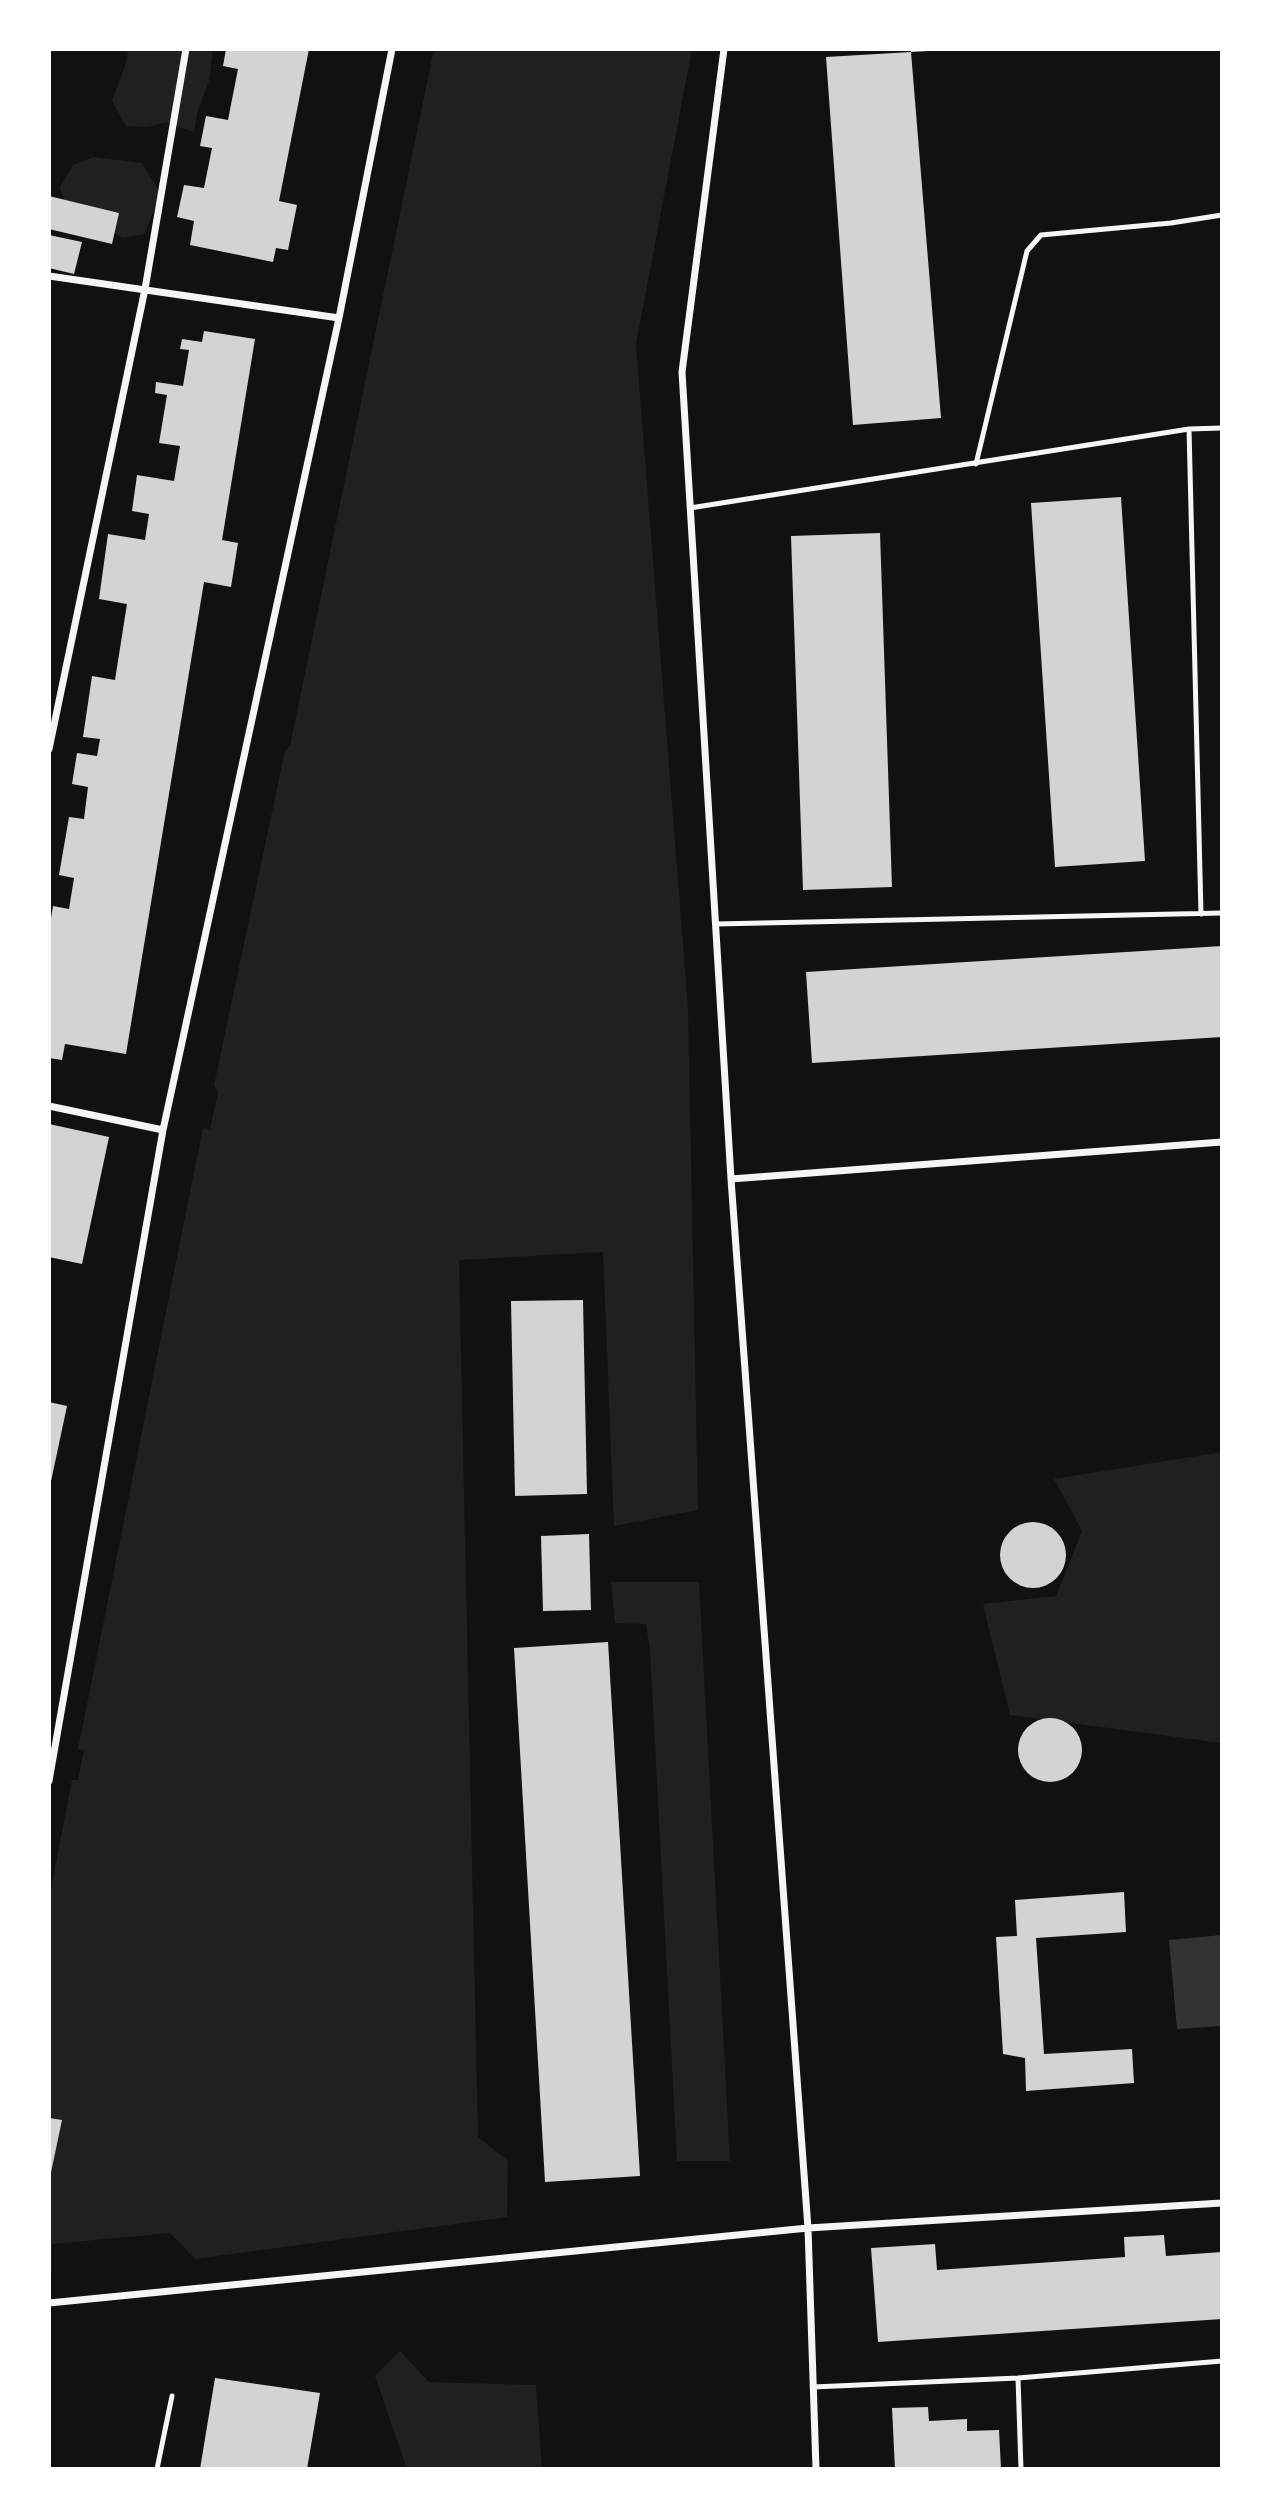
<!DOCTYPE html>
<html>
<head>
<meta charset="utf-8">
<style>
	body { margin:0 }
	#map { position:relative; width:1271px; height:2518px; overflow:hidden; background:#111; font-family:"Source Sans 3",sans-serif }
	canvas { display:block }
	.frame { position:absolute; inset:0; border:51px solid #fff; pointer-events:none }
</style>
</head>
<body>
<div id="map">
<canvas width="1271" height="2518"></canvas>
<div class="frame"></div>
</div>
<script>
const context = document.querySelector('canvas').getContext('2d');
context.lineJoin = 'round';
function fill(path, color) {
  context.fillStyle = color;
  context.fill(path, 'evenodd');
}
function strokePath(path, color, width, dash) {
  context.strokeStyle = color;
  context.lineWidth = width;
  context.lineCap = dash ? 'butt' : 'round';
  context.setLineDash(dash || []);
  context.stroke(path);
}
const green = new Path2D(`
	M 128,49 L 213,49 L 209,81 L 198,110 L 194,132 L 166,122 L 147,127 L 126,126 L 112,101 L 126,63 Z
	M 434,49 L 692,49 L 636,344 L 688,1008 L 698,1510 L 614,1526 L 603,1252 L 459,1260 L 478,2137 L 508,2161 L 507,2217 L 195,2259 L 170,2233 L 52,2244 L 52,2272 L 49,2272 L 49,1899 L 72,1780 L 78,1780 L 84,1750 L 78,1749 L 203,1128 L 210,1129 L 218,1093 L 214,1085 L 285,751 L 290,746 Z
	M 93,157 L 142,163 L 160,193 L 145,234 L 122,238 L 106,226 L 68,209 L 60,187 L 73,165 Z
	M 1222,1452 L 1222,1743 L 1010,1715 L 983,1604 L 1056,1596 L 1082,1531 L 1054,1479 Z
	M 611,1582 L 699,1582 L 730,2161 L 677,2161 L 650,1650 L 646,1624 L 615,1623 Z
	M 400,2351 L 429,2382 L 536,2385 L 542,2469 L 407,2469 L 375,2376 Z`);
const water = new Path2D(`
	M 1222,1935 L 1222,2026 L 1177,2029 L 1169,1940 Z`);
const building = new Path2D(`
	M 226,49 L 309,49 L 279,201 L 297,205 L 288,250 L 276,248 L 273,262 L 190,245 L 194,221 L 177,217 L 184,185 L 204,188 L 212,148 L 200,146 L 206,116 L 228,120 L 238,69 L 223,66 Z
	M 911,49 L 929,49 L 929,51 L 911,52 Z
	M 911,52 L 941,418 L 853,425 L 826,57 Z
	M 49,196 L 119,213 L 112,244 L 49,229 Z
	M 49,235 L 82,242 L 74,274 L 49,268 Z
	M 204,331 L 255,339 L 222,540 L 238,543 L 231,587 L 204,582 L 126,1054 L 65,1044 L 62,1060 L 49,1058 L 49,930 L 53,906 L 69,909 L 74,878 L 59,875 L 69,817 L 84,819 L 88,787 L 72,784 L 77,753 L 97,756 L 100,739 L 83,737 L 92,676 L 115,680 L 127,604 L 99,599 L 108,534 L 145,540 L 149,514 L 132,511 L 137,475 L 174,481 L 180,446 L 159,443 L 167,395 L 155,393 L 156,382 L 183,386 L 189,350 L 180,349 L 182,339 L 202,342 Z
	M 1121,497 L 1145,861 L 1055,867 L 1031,503 Z
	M 880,533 L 892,887 L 803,890 L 791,536 Z
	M 1222,946 L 1222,1037 L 812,1063 L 806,972 Z
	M 49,1124 L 109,1137 L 82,1264 L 49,1257 Z
	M 583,1300 L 587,1494 L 515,1496 L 511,1301 Z
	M 49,1402 L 67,1406 L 50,1486 L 49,1486 Z
	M1000 1555a33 33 0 1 1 66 0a33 33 0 1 1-66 0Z
	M 589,1534 L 591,1610 L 543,1611 L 541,1536 Z
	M 608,1642 L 640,2176 L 545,2182 L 514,1648 Z
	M1018 1750a32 32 0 1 1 64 0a32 32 0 1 1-64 0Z
	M 1124,1892 L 1126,1932 L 1036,1938 L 1044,2054 L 1132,2049 L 1134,2083 L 1026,2091 L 1025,2058 L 1003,2054 L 996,1937 L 1017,1936 L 1015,1900 Z
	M 49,2118 L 62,2120 L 50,2177 L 49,2177 Z
	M 1164,2235 L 1166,2256 L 1222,2252 L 1222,2319 L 878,2342 L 871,2248 L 935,2244 L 937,2270 L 1125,2257 L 1124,2237 Z
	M 215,2378 L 320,2393 L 307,2469 L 200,2469 Z
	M 928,2407 L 929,2421 L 967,2419 L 967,2431 L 999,2430 L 1001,2469 L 895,2469 L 892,2408 Z`);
const service = new Path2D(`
	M 1189,429 L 1201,914
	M 976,464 L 1027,251 L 1041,235 L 1171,223 L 1222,215
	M 690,508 L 1189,429 L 1222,428
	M 716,924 L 1222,913
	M 813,2387 L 1018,2378
	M 157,2469 L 172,2396
	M 1021,2469 L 1018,2378 L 1222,2361`);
const minor = new Path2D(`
	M 724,49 L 682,372 L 731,1179 L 808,2228 L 816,2469
	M 49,276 L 339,318
	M 49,749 L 145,289 L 186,49
	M 49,1106 L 163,1130
	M 731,1179 L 1222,1142
	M 49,1781 L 163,1130 L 339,318 L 392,49
	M 49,2303 L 808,2228 L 1222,2203`);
fill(green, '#202020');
fill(water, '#333');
fill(building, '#d3d3d3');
strokePath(service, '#f5f5f5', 5);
strokePath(minor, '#f5f5f5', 7);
</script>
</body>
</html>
